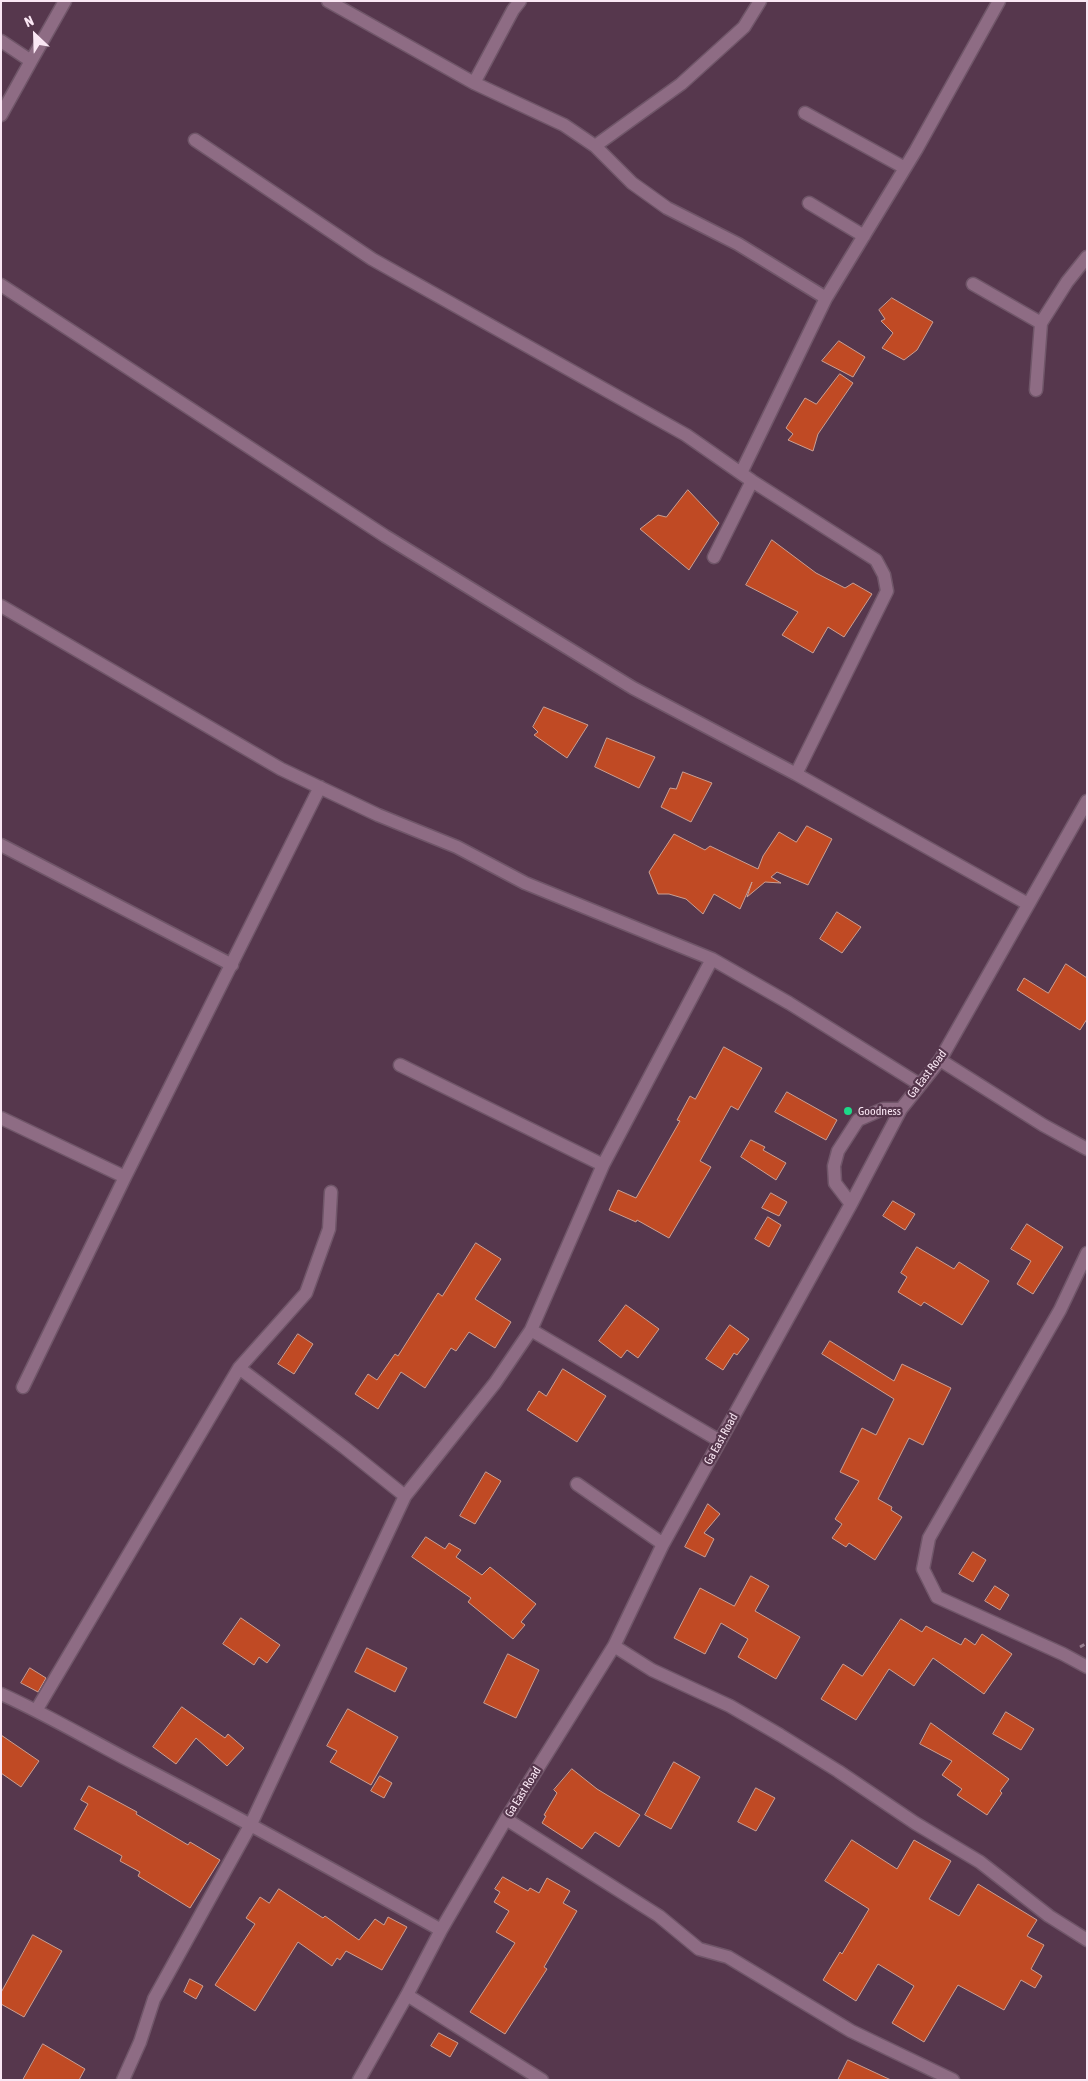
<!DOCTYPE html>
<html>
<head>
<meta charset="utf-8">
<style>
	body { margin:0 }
	#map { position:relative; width:1088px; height:2081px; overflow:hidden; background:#56374d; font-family:"Asap Condensed",sans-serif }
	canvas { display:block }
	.frame { position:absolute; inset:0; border:2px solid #fae7f4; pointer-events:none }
	.north { position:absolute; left:10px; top:10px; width:50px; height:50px; -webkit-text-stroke:4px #56374d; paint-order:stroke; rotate:336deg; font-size:14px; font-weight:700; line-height:20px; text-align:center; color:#fae7f4 }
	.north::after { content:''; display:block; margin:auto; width:18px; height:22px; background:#fae7f4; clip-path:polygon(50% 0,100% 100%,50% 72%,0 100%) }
</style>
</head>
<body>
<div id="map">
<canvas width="1088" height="2081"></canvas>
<div class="frame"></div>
<div class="north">N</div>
</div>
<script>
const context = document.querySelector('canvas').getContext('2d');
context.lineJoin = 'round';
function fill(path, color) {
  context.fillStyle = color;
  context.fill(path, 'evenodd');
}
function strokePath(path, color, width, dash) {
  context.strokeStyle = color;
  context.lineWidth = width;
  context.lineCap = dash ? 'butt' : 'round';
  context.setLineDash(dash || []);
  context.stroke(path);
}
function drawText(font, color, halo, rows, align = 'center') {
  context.font = font + ' "Asap Condensed",sans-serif';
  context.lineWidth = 4.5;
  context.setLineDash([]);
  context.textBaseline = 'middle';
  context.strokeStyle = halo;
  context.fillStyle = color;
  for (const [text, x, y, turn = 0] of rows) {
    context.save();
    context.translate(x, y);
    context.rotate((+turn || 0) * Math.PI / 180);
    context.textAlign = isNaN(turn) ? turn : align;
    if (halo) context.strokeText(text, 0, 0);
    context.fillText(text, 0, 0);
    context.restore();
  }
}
const building = new Path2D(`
	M 892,298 L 933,322 L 917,350 L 904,360 L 882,348 L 893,333 L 881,321 L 885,319 L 879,310 Z
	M 839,341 L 865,357 L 853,377 L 822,361 Z
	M 840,374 L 853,383 L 818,434 L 813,451 L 788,440 L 793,434 L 786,428 L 805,398 L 816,404 Z
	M 688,490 L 719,523 L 689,570 L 640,529 L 658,515 L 666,517 Z
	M 772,540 L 816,573 L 845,588 L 853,583 L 872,594 L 844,637 L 828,627 L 813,653 L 782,635 L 798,612 L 746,585 Z
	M 544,707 L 588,725 L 567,758 L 534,735 L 538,732 L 533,727 Z
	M 607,738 L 655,757 L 639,788 L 595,767 Z
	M 683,772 L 712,783 L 691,822 L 661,807 L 670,788 L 676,789 Z
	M 807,826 L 832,839 L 808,885 L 777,872 L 771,877 L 781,883 L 765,882 L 747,897 L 752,882 L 740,909 L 714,894 L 703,914 L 686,899 L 669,894 L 658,894 L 649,872 L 674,834 L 705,850 L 710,846 L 758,869 L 763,856 L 779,832 L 796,842 Z
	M 837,912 L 861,927 L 842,953 L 820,939 Z
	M 1066,964 L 1087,978 L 1087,1019 L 1080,1030 L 1017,990 L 1024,978 L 1048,993 Z
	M 724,1047 L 762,1068 L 738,1110 L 731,1106 L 700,1161 L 711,1167 L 669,1238 L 637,1220 L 636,1222 L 609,1210 L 618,1190 L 636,1198 L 680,1121 L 677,1120 L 690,1096 L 695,1099 Z
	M 787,1092 L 837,1120 L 826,1140 L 775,1112 Z
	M 751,1140 L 765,1147 L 763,1150 L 786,1163 L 776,1180 L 741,1157 Z
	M 771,1193 L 787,1202 L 779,1216 L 762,1208 Z
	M 893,1201 L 915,1214 L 905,1230 L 883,1216 Z
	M 768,1217 L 781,1225 L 769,1247 L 755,1239 Z
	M 1027,1224 L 1063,1247 L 1033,1294 L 1017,1284 L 1031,1261 L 1011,1249 Z
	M 476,1243 L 501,1259 L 475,1299 L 511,1322 L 495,1348 L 469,1332 L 456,1351 L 451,1348 L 425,1388 L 401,1372 L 378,1409 L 355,1394 L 368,1374 L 377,1380 L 395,1354 L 398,1356 L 438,1293 L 442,1296 Z
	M 917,1247 L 954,1269 L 959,1262 L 989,1281 L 962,1325 L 924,1302 L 921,1306 L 898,1292 L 907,1277 L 901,1273 Z
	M 626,1305 L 659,1329 L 638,1358 L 627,1350 L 621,1358 L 599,1341 Z
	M 730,1325 L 749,1339 L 737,1355 L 734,1353 L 723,1370 L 706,1359 Z
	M 298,1334 L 313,1344 L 294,1374 L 278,1364 Z
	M 830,1341 L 894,1381 L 902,1364 L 951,1388 L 923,1445 L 909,1438 L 878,1499 L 892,1507 L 891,1510 L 902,1517 L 875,1560 L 849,1543 L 846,1547 L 832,1538 L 842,1524 L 835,1519 L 859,1481 L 840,1472 L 862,1428 L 876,1435 L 894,1399 L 822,1354 Z
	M 563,1369 L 606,1396 L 577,1442 L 527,1410 L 539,1391 L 546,1396 Z
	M 486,1472 L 501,1481 L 475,1524 L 460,1516 Z
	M 708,1504 L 720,1514 L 704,1533 L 714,1539 L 705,1557 L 685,1547 Z
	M 426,1537 L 445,1549 L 449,1543 L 461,1550 L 456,1557 L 482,1575 L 490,1567 L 536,1604 L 521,1622 L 525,1625 L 513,1639 L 468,1602 L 471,1598 L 412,1557 Z
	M 973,1552 L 986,1560 L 973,1582 L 959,1574 Z
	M 751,1576 L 769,1586 L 755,1611 L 800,1637 L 776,1679 L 738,1657 L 748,1639 L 721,1623 L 705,1654 L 674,1638 L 700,1588 L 734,1606 Z
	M 995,1586 L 1009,1595 L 1000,1610 L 985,1601 Z
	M 241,1618 L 280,1645 L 267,1663 L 259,1657 L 254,1665 L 223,1644 Z
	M 901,1619 L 922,1632 L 926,1626 L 961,1645 L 965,1638 L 975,1645 L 982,1634 L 1012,1654 L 984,1694 L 933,1658 L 914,1686 L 889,1669 L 856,1720 L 821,1699 L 843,1664 L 862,1676 Z
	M 367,1648 L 407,1668 L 395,1692 L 355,1672 Z
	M 508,1654 L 539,1670 L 516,1718 L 484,1703 Z
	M 30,1668 L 46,1678 L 38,1692 L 21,1683 Z
	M 182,1707 L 225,1738 L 228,1734 L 244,1748 L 227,1766 L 196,1738 L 176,1764 L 153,1747 Z
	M 348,1709 L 398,1737 L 371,1785 L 330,1762 L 337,1751 L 327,1746 Z
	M 1006,1712 L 1034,1729 L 1021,1750 L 993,1734 Z
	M 931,1723 L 1009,1779 L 1000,1791 L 1002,1793 L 987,1815 L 957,1795 L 962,1789 L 942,1775 L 952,1761 L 920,1744 Z
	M 1,1735 L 39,1761 L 21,1787 L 1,1773 Z
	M 674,1762 L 700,1777 L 671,1829 L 645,1815 Z
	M 572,1769 L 597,1789 L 640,1815 L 619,1847 L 595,1832 L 582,1849 L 542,1823 L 546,1816 L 544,1815 L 557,1793 L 554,1790 Z
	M 380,1776 L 392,1783 L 384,1798 L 371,1791 Z
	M 89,1786 L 137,1812 L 136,1814 L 188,1845 L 190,1842 L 220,1860 L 190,1908 L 138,1876 L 140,1872 L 120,1861 L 122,1856 L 74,1829 L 88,1804 L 81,1800 Z
	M 756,1788 L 775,1798 L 756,1831 L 738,1822 Z
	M 852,1840 L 897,1869 L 914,1840 L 951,1861 L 929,1899 L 959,1916 L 978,1884 L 1037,1920 L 1027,1936 L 1044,1945 L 1031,1969 L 1042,1976 L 1035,1988 L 1021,1980 L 1004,2010 L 958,1985 L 924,2042 L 892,2023 L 914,1986 L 878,1964 L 856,2001 L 823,1980 L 840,1952 L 842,1954 L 869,1909 L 825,1881 Z
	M 503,1877 L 528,1891 L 530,1888 L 539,1893 L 547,1878 L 570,1891 L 563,1903 L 577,1911 L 544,1967 L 547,1969 L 505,2034 L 470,2012 L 515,1943 L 496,1932 L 509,1911 L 494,1902 L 500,1892 L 495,1889 Z
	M 279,1889 L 323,1918 L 325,1916 L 359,1940 L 375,1919 L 384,1925 L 388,1917 L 407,1927 L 382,1970 L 346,1951 L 340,1960 L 337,1958 L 332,1966 L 298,1942 L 255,2011 L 215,1985 L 255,1924 L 246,1918 L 260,1897 L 269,1903 Z
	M 33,1935 L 62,1951 L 24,2017 L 1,2004 L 1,1993 Z
	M 190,1979 L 203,1986 L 196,1999 L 184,1992 Z
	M 439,2033 L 458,2043 L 450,2057 L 431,2046 Z
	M 43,2044 L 85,2069 L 79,2080 L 23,2080 Z
	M 848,2060 L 891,2080 L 838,2080 Z`);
const path = new Path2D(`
	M 1080,1647 L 1087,1643`);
const minor = new Path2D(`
	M 328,1 L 474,83 L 564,125 L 595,146 L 632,183 L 667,208 L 738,244 L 826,298
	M 1,41 L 31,61 L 1,115
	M 31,61 L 65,1
	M 474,83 L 513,10 L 520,1
	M 805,113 L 905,168
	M 195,140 L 372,259 L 686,435 L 752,481 L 876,560 L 884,575 L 887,591 L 796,774
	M 595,146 L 681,84 L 744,27 L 760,1
	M 809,203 L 864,236
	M 973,284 L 1041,323
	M 1,285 L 385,536 L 633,688 L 796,774 L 1028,904
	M 1036,390 L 1041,323 L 1067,282 L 1087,257
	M 741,473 L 826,298 L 916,150 L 999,1
	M 714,557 L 752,481
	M 1,606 L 281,769 L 378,815 L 457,847 L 525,883 L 712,959 L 789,1003 L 919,1084
	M 1,845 L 232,965
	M 940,1060 L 1043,1125 L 1087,1149
	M 400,1065 L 603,1165
	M 1,1118 L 125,1177
	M 851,1204 L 835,1183 L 834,1166 L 838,1151 L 858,1120 L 883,1109 L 901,1109
	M 1087,1253 L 1060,1310 L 929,1538 L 923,1569 L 937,1597 L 1063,1654 L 1087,1667
	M 531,1330 L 603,1165 L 712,959
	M 239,1368 L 345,1448 L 405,1496 L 495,1383 L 531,1330 L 720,1441
	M 23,1387 L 125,1177 L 320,787
	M 577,1484 L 663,1544
	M 614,1646 L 652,1670 L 730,1706 L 780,1735 L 838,1771 L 915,1823 L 980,1862 L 1049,1916 L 1087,1940
	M 1,1694 C 46,1714 88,1739 132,1762 C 236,1816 339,1873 441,1930
	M 37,1709 L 239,1368 L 306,1293 L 329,1229 L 331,1192
	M 506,1819 L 659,1916 L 699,1949 L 728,1957 L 851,2031 L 953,2080
	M 407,1995 L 542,2080
	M 123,2080 L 140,2042 L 154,1999 L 251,1824 L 405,1496
	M 359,2080 L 407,1995 L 441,1930 L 506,1819 L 614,1646 L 663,1544 L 851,1204 L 901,1109 L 940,1060 L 1087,801`);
const markers = [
	[848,1111,5,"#1cd988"]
];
const streetNames = [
	["Ga East Road",927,1074,-53],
	["Ga East Road",721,1439,-61],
	["Ga East Road",523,1792,-58]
];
const poiNames = [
	["Goodness",858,1111]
];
fill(building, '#c04a24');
strokePath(building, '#cb9f92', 1);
strokePath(minor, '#705669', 15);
strokePath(path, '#977d8f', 3, [5, 2.5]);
strokePath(minor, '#8e6c84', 12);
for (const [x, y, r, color] of markers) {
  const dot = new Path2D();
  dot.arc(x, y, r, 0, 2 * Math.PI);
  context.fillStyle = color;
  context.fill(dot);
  strokePath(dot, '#56374d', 2);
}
drawText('12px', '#fae7f4', '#56374d', streetNames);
drawText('12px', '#fae7f4', '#56374d', poiNames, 'left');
</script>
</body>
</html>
